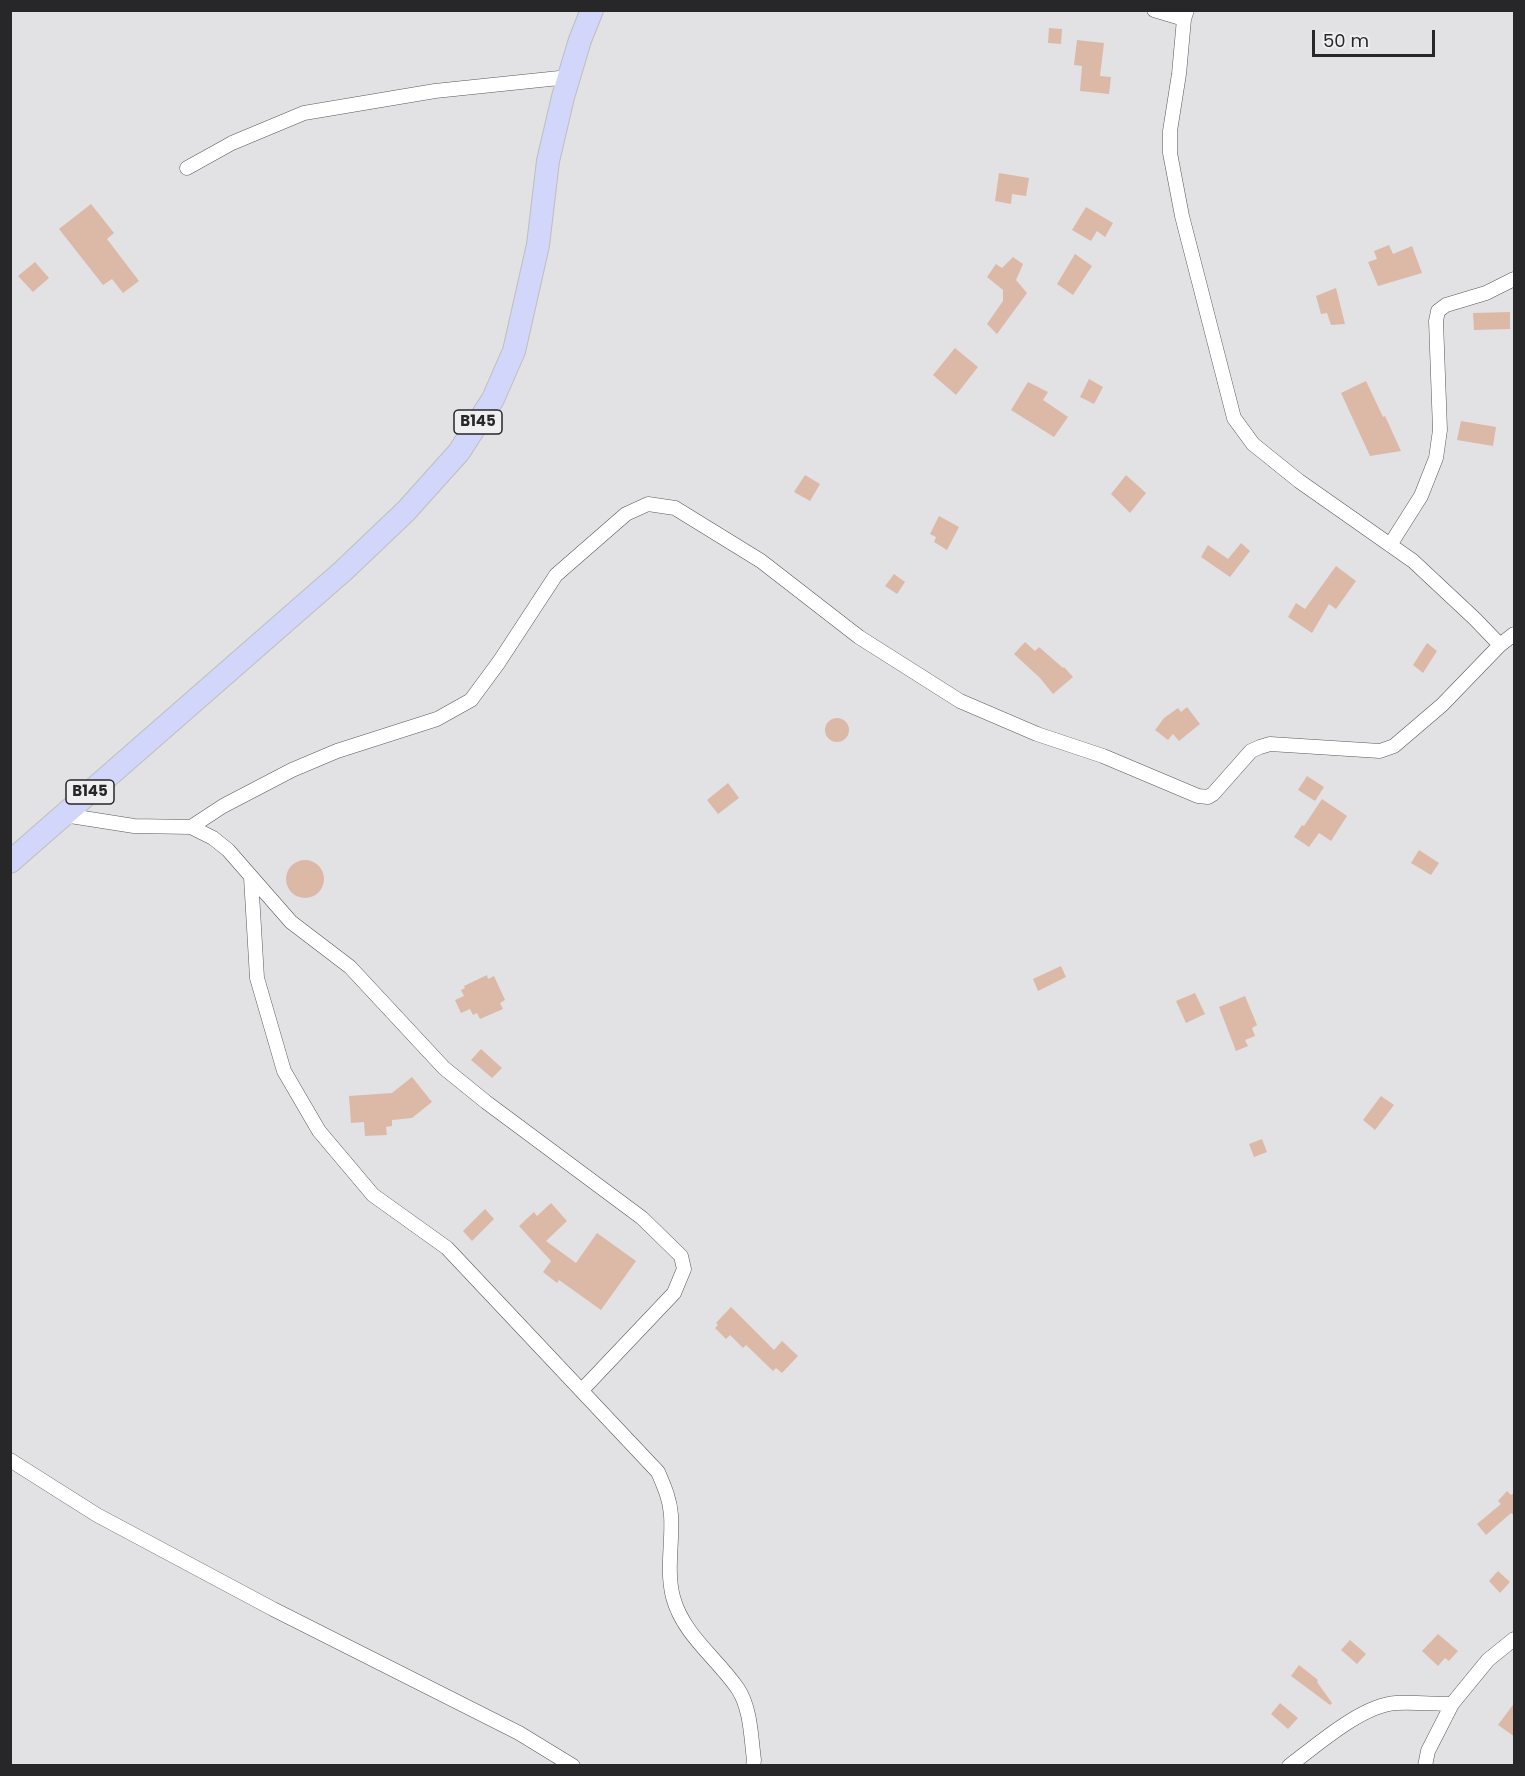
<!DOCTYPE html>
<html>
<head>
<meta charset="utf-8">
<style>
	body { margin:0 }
	#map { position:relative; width:1525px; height:1776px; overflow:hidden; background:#e2e1e4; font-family:Poppins,sans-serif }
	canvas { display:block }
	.frame { position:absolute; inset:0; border:12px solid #272628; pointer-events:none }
	.scale { position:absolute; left:1312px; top:30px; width:123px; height:27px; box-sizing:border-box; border:3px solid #272628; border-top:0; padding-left:8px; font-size:18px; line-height:21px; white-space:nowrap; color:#272628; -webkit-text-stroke:4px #efeef1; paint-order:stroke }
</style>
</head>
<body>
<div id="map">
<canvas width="1525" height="1776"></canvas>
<div class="frame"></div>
<div class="scale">50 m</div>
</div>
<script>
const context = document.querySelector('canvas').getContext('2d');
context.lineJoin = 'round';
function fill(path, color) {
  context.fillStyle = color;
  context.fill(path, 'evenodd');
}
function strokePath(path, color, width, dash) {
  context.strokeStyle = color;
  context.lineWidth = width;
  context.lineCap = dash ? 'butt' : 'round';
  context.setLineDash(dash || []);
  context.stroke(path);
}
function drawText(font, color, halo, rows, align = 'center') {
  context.font = font + ' Poppins,sans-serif';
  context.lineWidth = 5;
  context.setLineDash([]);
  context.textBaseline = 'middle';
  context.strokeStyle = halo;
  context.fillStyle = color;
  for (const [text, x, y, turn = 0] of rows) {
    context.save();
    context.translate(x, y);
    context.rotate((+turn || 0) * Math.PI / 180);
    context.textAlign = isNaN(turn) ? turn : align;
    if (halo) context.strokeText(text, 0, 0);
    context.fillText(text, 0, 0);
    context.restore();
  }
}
const building = new Path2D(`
	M 1049,28 L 1062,29 L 1061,44 L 1048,43 Z
	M 1077,40 L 1104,43 L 1100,76 L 1111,77 L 1109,94 L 1080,91 L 1082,66 L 1074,65 Z
	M 999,173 L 1029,178 L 1026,196 L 1012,194 L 1011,204 L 995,201 Z
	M 91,204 L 114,233 L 107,239 L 139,281 L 123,293 L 112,279 L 103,285 L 59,229 Z
	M 1086,207 L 1113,223 L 1105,237 L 1097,231 L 1091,241 L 1072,230 Z
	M 1389,245 L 1393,254 L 1412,246 L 1422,273 L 1378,286 L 1368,262 L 1377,259 L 1374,251 Z
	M 1075,254 L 1092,266 L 1073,295 L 1057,284 Z
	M 1013,257 L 1023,264 L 1016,280 L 1027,293 L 997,334 L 987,324 L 1003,301 L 1003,290 L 987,277 L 996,264 L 1002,268 Z
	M 35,262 L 49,278 L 33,292 L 18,276 Z
	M 1336,288 L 1345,324 L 1331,325 L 1327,313 L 1321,314 L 1316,296 Z
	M 1510,312 L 1510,329 L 1474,330 L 1473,313 Z
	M 955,348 L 978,367 L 956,395 L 933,375 Z
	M 1089,379 L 1103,387 L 1094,404 L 1080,397 Z
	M 1366,381 L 1383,417 L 1385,416 L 1401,451 L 1370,456 L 1341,393 Z
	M 1028,382 L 1048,392 L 1043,400 L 1068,417 L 1054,437 L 1011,410 Z
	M 1461,421 L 1496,427 L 1493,446 L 1457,440 Z
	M 805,475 L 820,484 L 810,501 L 794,492 Z
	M 1126,475 L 1146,493 L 1130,513 L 1111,494 Z
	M 939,516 L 959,527 L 947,550 L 934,542 L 936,537 L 930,534 Z
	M 1241,543 L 1250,551 L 1230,577 L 1201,557 L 1208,545 L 1228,559 Z
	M 1336,566 L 1356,581 L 1336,609 L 1329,604 L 1312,633 L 1288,617 L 1296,603 L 1305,609 Z
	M 894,574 L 905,582 L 897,594 L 885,586 Z
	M 1025,642 L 1035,651 L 1039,647 L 1063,668 L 1064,667 L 1073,677 L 1053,694 L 1040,678 L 1014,654 Z
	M 1427,643 L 1437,651 L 1423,673 L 1413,665 Z
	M 1187,707 L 1200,724 L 1179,741 L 1173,734 L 1168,740 L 1155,730 L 1164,718 L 1178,708 L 1181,712 Z
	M825 730a12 12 0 1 1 24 0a12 12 0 1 1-24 0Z
	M 1307,776 L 1324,787 L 1315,801 L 1298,790 Z
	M 728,783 L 739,798 L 718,814 L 707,800 Z
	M 1322,799 L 1347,816 L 1331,841 L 1319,833 L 1309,847 L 1294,837 L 1302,825 L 1304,826 Z
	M 1419,850 L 1439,863 L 1431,875 L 1411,863 Z
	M286 879a19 19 0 1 1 38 0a19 19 0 1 1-38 0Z
	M 1061,966 L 1066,977 L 1038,991 L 1033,979 Z
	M 487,975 L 488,979 L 494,976 L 505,1000 L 500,1003 L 503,1009 L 480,1019 L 477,1013 L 473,1015 L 470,1009 L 461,1013 L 455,1000 L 464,996 L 461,990 L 465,988 L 464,986 Z
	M 1195,993 L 1205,1014 L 1186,1023 L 1176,1001 Z
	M 1245,996 L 1257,1025 L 1252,1028 L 1255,1036 L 1245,1040 L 1248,1046 L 1236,1051 L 1219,1007 Z
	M 481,1049 L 502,1068 L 492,1078 L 471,1060 Z
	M 412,1077 L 432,1102 L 412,1118 L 392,1120 L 392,1126 L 386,1127 L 387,1135 L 365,1136 L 364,1122 L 351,1123 L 349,1096 L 392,1093 Z
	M 1381,1096 L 1394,1105 L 1375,1130 L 1363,1120 Z
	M 1262,1139 L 1267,1152 L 1254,1157 L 1249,1144 Z
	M 551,1203 L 567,1221 L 546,1241 L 576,1263 L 597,1233 L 636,1261 L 601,1310 L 559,1280 L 557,1283 L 543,1272 L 551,1261 L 519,1226 L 534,1212 L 537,1216 Z
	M 485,1209 L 494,1219 L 472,1241 L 463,1231 Z
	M 731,1307 L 774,1350 L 782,1341 L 798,1356 L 782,1373 L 776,1368 L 773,1371 L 746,1345 L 743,1348 L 730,1335 L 726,1339 L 715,1328 L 718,1325 L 716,1323 Z
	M 1507,1491 L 1511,1495 L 1515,1492 L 1515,1516 L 1511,1513 L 1486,1535 L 1477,1524 L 1501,1504 L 1498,1501 Z
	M 1498,1571 L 1510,1582 L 1500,1593 L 1489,1581 Z
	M 1438,1634 L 1458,1651 L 1449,1661 L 1445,1658 L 1438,1666 L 1422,1651 Z
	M 1350,1640 L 1366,1654 L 1357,1664 L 1341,1650 Z
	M 1299,1665 L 1318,1680 L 1317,1682 L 1332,1703 L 1330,1705 L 1291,1676 Z
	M 1515,1702 L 1515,1737 L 1498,1725 Z
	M 1280,1703 L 1298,1718 L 1288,1729 L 1271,1714 Z`);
const minor = new Path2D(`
	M 1154,10 L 1184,19
	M 1187,10 L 1184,19 L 1179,74 L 1170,131 L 1170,153 L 1182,216 L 1234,418 L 1253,444 L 1299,481 L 1413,561 L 1475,619 L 1500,645
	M 187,168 L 232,143 L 304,113 L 435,91 L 569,77
	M 1390,545 L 1421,496 L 1436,458 L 1440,430 L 1436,321 L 1438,311 L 1446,305 L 1486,293 L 1514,279
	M 64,815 L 134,826 L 191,827 L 213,838 L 228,850 L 291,922 L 350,967 L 444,1068 L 486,1102 L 642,1218 L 681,1256 L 684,1269 L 674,1293 L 582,1390
	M 191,827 L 223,806 L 292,770 L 337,751 L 437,719 L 471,700 L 499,662 L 556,575 L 626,514 L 648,504 L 675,508 L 761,561 L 859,637 L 960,701 L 1037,734 L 1103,756 L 1198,796 L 1208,797 L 1213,794 L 1251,751 L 1260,747 L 1270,744 L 1380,751 L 1394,746 L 1442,705 L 1500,645 L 1514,634
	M 251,877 L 257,978 L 284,1071 L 319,1131 L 373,1195 L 447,1248 L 658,1472 C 664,1486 670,1499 671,1515 C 673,1541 666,1570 673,1597 C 683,1635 717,1658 738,1689 C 751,1709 751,1738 754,1760 L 753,1766
	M 10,1460 L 97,1515 L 273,1609 L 519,1733 L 573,1766
	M 1289,1766 C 1317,1745 1362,1705 1396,1703 C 1415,1702 1434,1704 1452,1704
	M 1425,1766 L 1428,1751 L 1452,1704 L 1488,1660 L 1514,1639`);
const primary = new Path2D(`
	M 10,862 L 343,571 L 406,511 L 459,452 L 493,399 L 514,351 L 538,245 L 548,161 L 563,97 L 580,40 L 592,10`);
const shields = [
	[478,422,48],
	[90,792,48]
];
const shieldNames = [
	["B145",478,422],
	["B145",90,792]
];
fill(building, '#dcb9a7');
strokePath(minor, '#59585b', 15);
strokePath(primary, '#bebebe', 24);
strokePath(minor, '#fff', 14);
strokePath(primary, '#d1d6fa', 22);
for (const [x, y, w] of shields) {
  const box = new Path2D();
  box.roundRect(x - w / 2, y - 12, w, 24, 4.5);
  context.fillStyle = '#efeef1';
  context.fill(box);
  strokePath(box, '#272628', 1.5);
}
drawText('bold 15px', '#272628', null, shieldNames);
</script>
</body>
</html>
